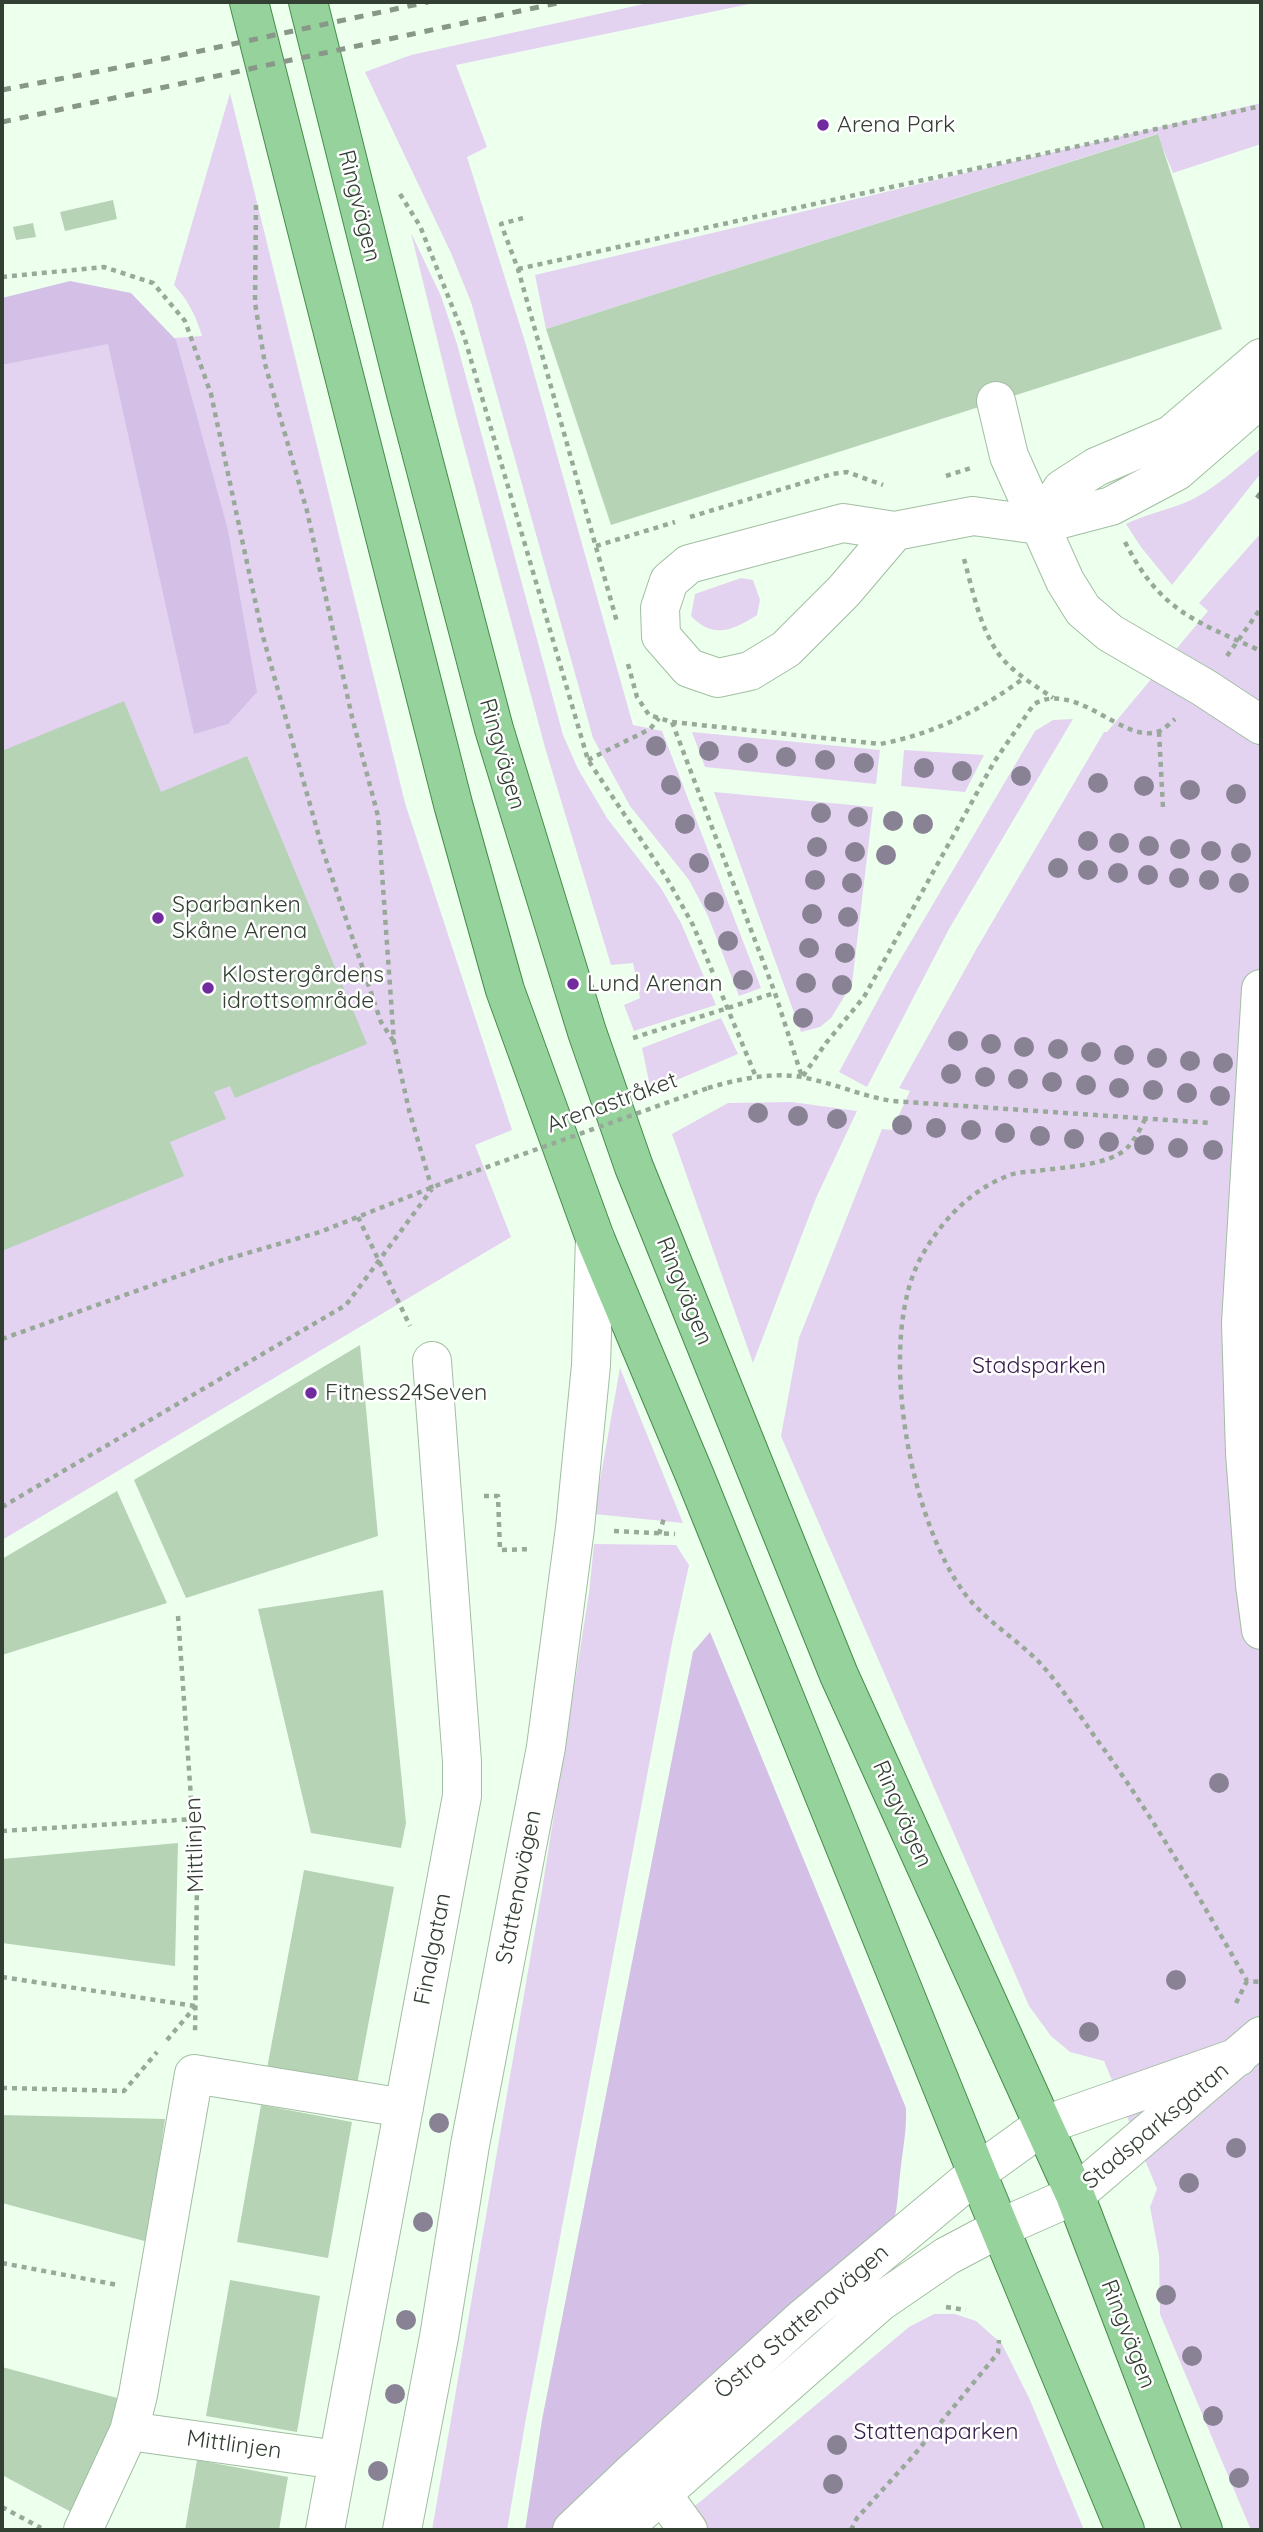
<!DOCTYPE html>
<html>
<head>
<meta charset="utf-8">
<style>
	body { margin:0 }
	#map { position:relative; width:1263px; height:2532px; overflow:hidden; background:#edffed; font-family:Quicksand,sans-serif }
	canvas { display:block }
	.frame { position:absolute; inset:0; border:4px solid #333f33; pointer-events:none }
</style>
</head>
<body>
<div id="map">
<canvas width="1263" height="2532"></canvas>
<div class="frame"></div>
</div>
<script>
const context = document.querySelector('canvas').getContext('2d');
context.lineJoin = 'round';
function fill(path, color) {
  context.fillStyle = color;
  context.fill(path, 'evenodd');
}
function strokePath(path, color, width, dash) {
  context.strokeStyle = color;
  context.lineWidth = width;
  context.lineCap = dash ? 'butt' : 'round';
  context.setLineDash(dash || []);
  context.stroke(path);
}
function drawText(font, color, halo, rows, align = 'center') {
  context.font = font + ' Quicksand,sans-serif';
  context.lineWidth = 5;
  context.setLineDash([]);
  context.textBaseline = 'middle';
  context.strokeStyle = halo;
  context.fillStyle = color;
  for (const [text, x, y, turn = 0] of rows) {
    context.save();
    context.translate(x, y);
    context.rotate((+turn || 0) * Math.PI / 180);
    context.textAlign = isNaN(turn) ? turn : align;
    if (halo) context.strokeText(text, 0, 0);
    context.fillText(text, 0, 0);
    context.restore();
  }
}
const green = new Path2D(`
	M 653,2 L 759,2 L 456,65 L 487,147 L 467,157 L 526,345 L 633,725 L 662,731 L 761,988 L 739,996 L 708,916 L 689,880 L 630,806 L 593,738 L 471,302 L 451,253 L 365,72 L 411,55 Z
	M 230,93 L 405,803 L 512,1130 L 475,1145 L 511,1237 L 2,1540 L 2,365 L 108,343 L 202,336 C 196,316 188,300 174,285 Z
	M 1261,103 L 1261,144 L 1173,173 L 1157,134 L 546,329 L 535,275 Z
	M 411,233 L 441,296 L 457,344 L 563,735 L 578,769 L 607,818 L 661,888 L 681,923 L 716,1005 L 634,1031 L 624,1005 L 640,998 L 633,963 L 611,965 L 546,751 L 456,416 Z
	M 1261,448 L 1261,473 L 1172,585 L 1141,547 L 1126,524 C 1146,514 1168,510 1189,501 C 1213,490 1241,465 1261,448 Z
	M 1261,533 L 1261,2530 L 1251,2530 L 1160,2314 L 1159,2255 L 1150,2207 L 1157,2189 L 1104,2061 L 1070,2052 L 1051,2036 L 1029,2006 L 781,1436 L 799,1338 L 882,1129 L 892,1130 L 910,1091 L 899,1088 L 977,948 L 1104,732 L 1107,732 L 1208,611 L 1199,603 Z
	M 741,578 L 753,580 L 760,600 L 757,615 C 732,631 713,639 691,616 L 695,594 Z
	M 1073,719 L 949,929 L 867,1087 L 839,1072 L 893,972 L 1035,731 L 1053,720 Z
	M 692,732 L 880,750 L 876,784 L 705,767 Z
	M 904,750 L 984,755 L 965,792 L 901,786 Z
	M 714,792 L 873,807 L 852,984 L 831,1018 L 820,1027 L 801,1032 Z
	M 721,1018 L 738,1054 L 651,1091 L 642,1048 Z
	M 792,1102 L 857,1111 L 816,1198 L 753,1363 L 672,1134 L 728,1103 Z
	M 620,1368 L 683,1523 L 594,1514 Z
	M 594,1544 L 676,1545 L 689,1565 L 672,1643 L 526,2418 L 507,2530 L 432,2530 L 542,1890 L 589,1593 Z
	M 934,2314 L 955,2314 L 976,2321 L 1002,2344 L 1030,2400 L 1084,2530 L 663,2530 L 701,2501 L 909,2327 Z`);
const forest = new Path2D(`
	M 70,281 L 131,293 L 176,340 L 228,530 L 257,692 L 228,724 L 194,734 L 108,344 L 2,365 L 2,298 Z
	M 710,1632 L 906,2108 C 907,2132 902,2152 900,2175 C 898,2191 898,2205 894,2220 L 562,2530 L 525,2530 L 542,2420 L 693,1652 Z`);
const building = new Path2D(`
	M 1158,134 L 1222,329 L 611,525 L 546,329 Z
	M 113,200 L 117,219 L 65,231 L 60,212 Z
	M 33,223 L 36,237 L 16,240 L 13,227 Z
	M 124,701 L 161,792 L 247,756 L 367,1044 L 235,1098 L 230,1086 L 214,1092 L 226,1119 L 170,1142 L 184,1176 L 2,1251 L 2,751 Z
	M 360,1345 L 378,1536 L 186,1598 L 134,1480 Z
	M 117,1491 L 167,1603 L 2,1655 L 2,1559 Z
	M 383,1590 L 406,1823 L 401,1848 L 311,1833 L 258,1609 Z
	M 178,1843 L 175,1966 L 2,1943 L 2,1859 Z
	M 304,1870 L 394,1887 L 356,2090 L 266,2074 Z
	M 261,2105 L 352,2122 L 328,2258 L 237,2242 Z
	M 2,2115 L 165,2119 L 148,2242 L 2,2203 Z
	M 230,2280 L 320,2296 L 297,2432 L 206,2416 Z
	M 2,2367 L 121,2399 L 75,2514 L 2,2475 Z
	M 197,2460 L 288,2477 L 279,2530 L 185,2530 Z`);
const path = new Path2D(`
	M 400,194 L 420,226 L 464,336 L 588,760 L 666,877 L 693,925 L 756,1077
	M 256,205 L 255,303 L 265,364 L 307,511 L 352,717 L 378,816 L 394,1043 L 409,1110 L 432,1189
	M 523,218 L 501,224 L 518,269 L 617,622
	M 518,269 L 1261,106
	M 2,277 L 104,267 L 153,283 L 185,321 L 211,394 L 262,633 L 323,851 L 381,1022 L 394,1042
	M 946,476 L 971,468
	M 690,517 L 832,474 L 847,472 L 883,485
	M 1125,542 C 1160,611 1195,621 1261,651
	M 596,546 L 675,522
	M 964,559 C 973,591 980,630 1001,657 C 1015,674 1036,686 1053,698
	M 1227,656 L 1261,608
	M 628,664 L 637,697 L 649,715 L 672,722 L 775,993 L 802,1077
	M 672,722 L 880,744 C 934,734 981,710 1024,678
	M 1159,732 L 1163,808
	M 588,760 L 650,729 L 659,718
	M 633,1038 L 775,993
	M 803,1076 L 826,1043 L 864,997 L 994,762 L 1034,704 C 1076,680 1123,743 1157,732 C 1164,730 1170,723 1175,719
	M 708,1088 C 738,1079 775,1071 806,1078 C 836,1084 862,1096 892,1101 L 1211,1123
	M 1145,1119 C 1141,1128 1135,1139 1128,1147 C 1110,1166 1062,1167 1037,1171 C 1028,1172 1018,1172 1010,1175 C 972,1189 944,1218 924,1252 C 874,1334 909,1520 965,1594 C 986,1621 1015,1638 1039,1662 C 1064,1689 1084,1723 1106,1752 C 1158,1825 1203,1904 1247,1981 L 1261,1982
	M 358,1217 L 410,1326
	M 2,1339 L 220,1261 L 320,1232 L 448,1181
	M 484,1496 L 498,1496 L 500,1550 L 532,1549
	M 2,1507 L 346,1305 L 432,1189
	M 614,1531 L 675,1534
	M 659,1534 L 665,1515
	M 178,1616 L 197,1882 L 195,2035
	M 2,1831 L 194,1819
	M 2,1977 L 195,2006
	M 1236,2003 L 1247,1981
	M 167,2040 L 195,2007
	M 2,2088 L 124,2091 L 157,2052
	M 2,2263 L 118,2285
	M 946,2307 L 966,2310
	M 2,2507 L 41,2528
	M 851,2530 L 857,2518 L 914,2455 L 998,2353 L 999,2340`);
const minor = new Path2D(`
	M 996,401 L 1009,456 L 1065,581 L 1083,610 L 1110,633 L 1203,687 L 1261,725
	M 1039,525 L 1062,489 L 1096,467 L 1171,435 L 1261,358
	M 895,531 L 844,591 L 786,649 L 750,671 L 718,678 L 689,668 L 661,636 L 660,608 L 669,581 L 689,564 L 843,523 L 895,531 L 973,516 L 1039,525 L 1111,506 L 1177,471 L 1261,398
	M 1261,989 L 1241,1323 L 1245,1453 L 1255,1585 L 1261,1630
	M 129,2431 L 338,2460
	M 643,2480 L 662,2494 L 688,2530
	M 83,2530 L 129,2431 L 138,2395 L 194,2074 L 404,2108
	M 325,2530 L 462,1796 L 462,1762 L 432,1361
	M 402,2530 L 439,2337 L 470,2145 L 546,1747 L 575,1528 L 591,1365 L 595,1238
	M 572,2530 L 633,2472 L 802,2319 L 977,2173 L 1042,2126 L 1238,2057
	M 621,2530 L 880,2302 L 947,2256 L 1000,2228 L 1075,2195 L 1261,2036`);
const major = new Path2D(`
	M 249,2 L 453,804 L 505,990 L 595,1238 L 695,1476 L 977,2173 L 1125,2530
	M 308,2 L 406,394 L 494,729 L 587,1032 L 634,1167 L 839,1675 L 1075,2195 L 1203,2530`);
const rail = new Path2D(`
	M 2,90 L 163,59 L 428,2
	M 2,122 L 562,2
	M 1257,498 L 1261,493`);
const pathBridge = new Path2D(`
	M 448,1181 L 708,1088`);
const trees = [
	[656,746],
	[709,751],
	[748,753],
	[786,757],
	[825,760],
	[864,763],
	[924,768],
	[962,771],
	[1021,776],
	[1098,783],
	[671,785],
	[1144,786],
	[1190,790],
	[1236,794],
	[821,813],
	[858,817],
	[893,821],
	[685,824],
	[923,824],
	[1088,841],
	[1119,843],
	[1149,846],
	[817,847],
	[1180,849],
	[1211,851],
	[855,852],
	[1241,853],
	[886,855],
	[699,863],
	[1058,868],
	[1088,870],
	[1118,873],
	[1148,875],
	[1179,878],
	[815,880],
	[1209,880],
	[852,883],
	[1239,883],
	[714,902],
	[812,914],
	[848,917],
	[728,941],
	[809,948],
	[845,953],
	[743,980],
	[806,983],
	[842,985],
	[803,1018],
	[958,1041],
	[991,1044],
	[1024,1047],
	[1058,1049],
	[1091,1052],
	[1124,1055],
	[1157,1058],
	[1190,1061],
	[1223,1063],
	[951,1074],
	[985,1077],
	[1018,1079],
	[1052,1082],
	[1086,1085],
	[1119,1088],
	[1153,1090],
	[1187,1093],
	[1220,1096],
	[758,1113],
	[798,1116],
	[837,1119],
	[902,1125],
	[936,1128],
	[971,1130],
	[1005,1133],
	[1040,1136],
	[1074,1139],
	[1109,1142],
	[1144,1145],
	[1178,1148],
	[1213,1150],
	[1219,1783],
	[1176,1980],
	[1089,2032],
	[439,2123],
	[1236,2148],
	[1189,2183],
	[423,2222],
	[1166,2295],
	[406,2320],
	[1192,2356],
	[395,2394],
	[1213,2416],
	[837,2445],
	[378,2471],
	[1239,2478],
	[833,2484]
];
const markers = [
	[823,125,7,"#722b9f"],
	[158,918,7,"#722b9f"],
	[573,984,7,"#722b9f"],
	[208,988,7,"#722b9f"],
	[311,1393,7,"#722b9f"]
];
const poiNames = [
	["Arena Park",837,125],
	["Sparbanken",172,905],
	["Skåne Arena",172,931],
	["Klostergårdens",222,975],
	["idrottsområde",222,1001],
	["Lund Arenan",587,984],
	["Fitness24Seven",325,1393]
];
const streetNames = [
	["Ringvägen",359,206,76],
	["Ringvägen",502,754,74],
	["Arenastråket",612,1103,-20],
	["Ringvägen",684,1291,68],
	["Ringvägen",902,1814,66],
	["Mittlinjen",195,1845,-92],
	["Stattenavägen",519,1887,-79],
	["Finalgatan",433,1949,-79],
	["Stadsparksgatan",1156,2126,-40],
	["Östra Stattenavägen",802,2322,-41],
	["Ringvägen",1128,2334,69],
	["Mittlinjen",234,2445,8]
];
const parkNames = [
	["Stadsparken",1039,1366],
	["Stattenaparken",936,2432]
];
fill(green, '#e3d3f1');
fill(forest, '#d4c0e7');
fill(building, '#b6d3b6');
strokePath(minor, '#a1bea2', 40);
strokePath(major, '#468c4c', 40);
strokePath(path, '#99a999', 4.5, [5, 5]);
strokePath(minor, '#fff', 38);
strokePath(major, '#96d39c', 38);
strokePath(rail, '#889788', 5, [9, 9]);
strokePath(pathBridge, '#99a999', 4.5, [5, 5]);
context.fillStyle = '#898294';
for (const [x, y] of trees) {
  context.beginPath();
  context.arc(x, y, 10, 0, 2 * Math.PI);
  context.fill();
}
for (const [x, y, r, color] of markers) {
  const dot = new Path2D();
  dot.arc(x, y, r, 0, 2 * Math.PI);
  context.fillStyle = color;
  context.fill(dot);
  strokePath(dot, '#fff', 2.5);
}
drawText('23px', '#333f33', '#fff', poiNames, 'left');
drawText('23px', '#333f33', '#fff', streetNames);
drawText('23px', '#371b4b', '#fff', parkNames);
</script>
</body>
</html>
